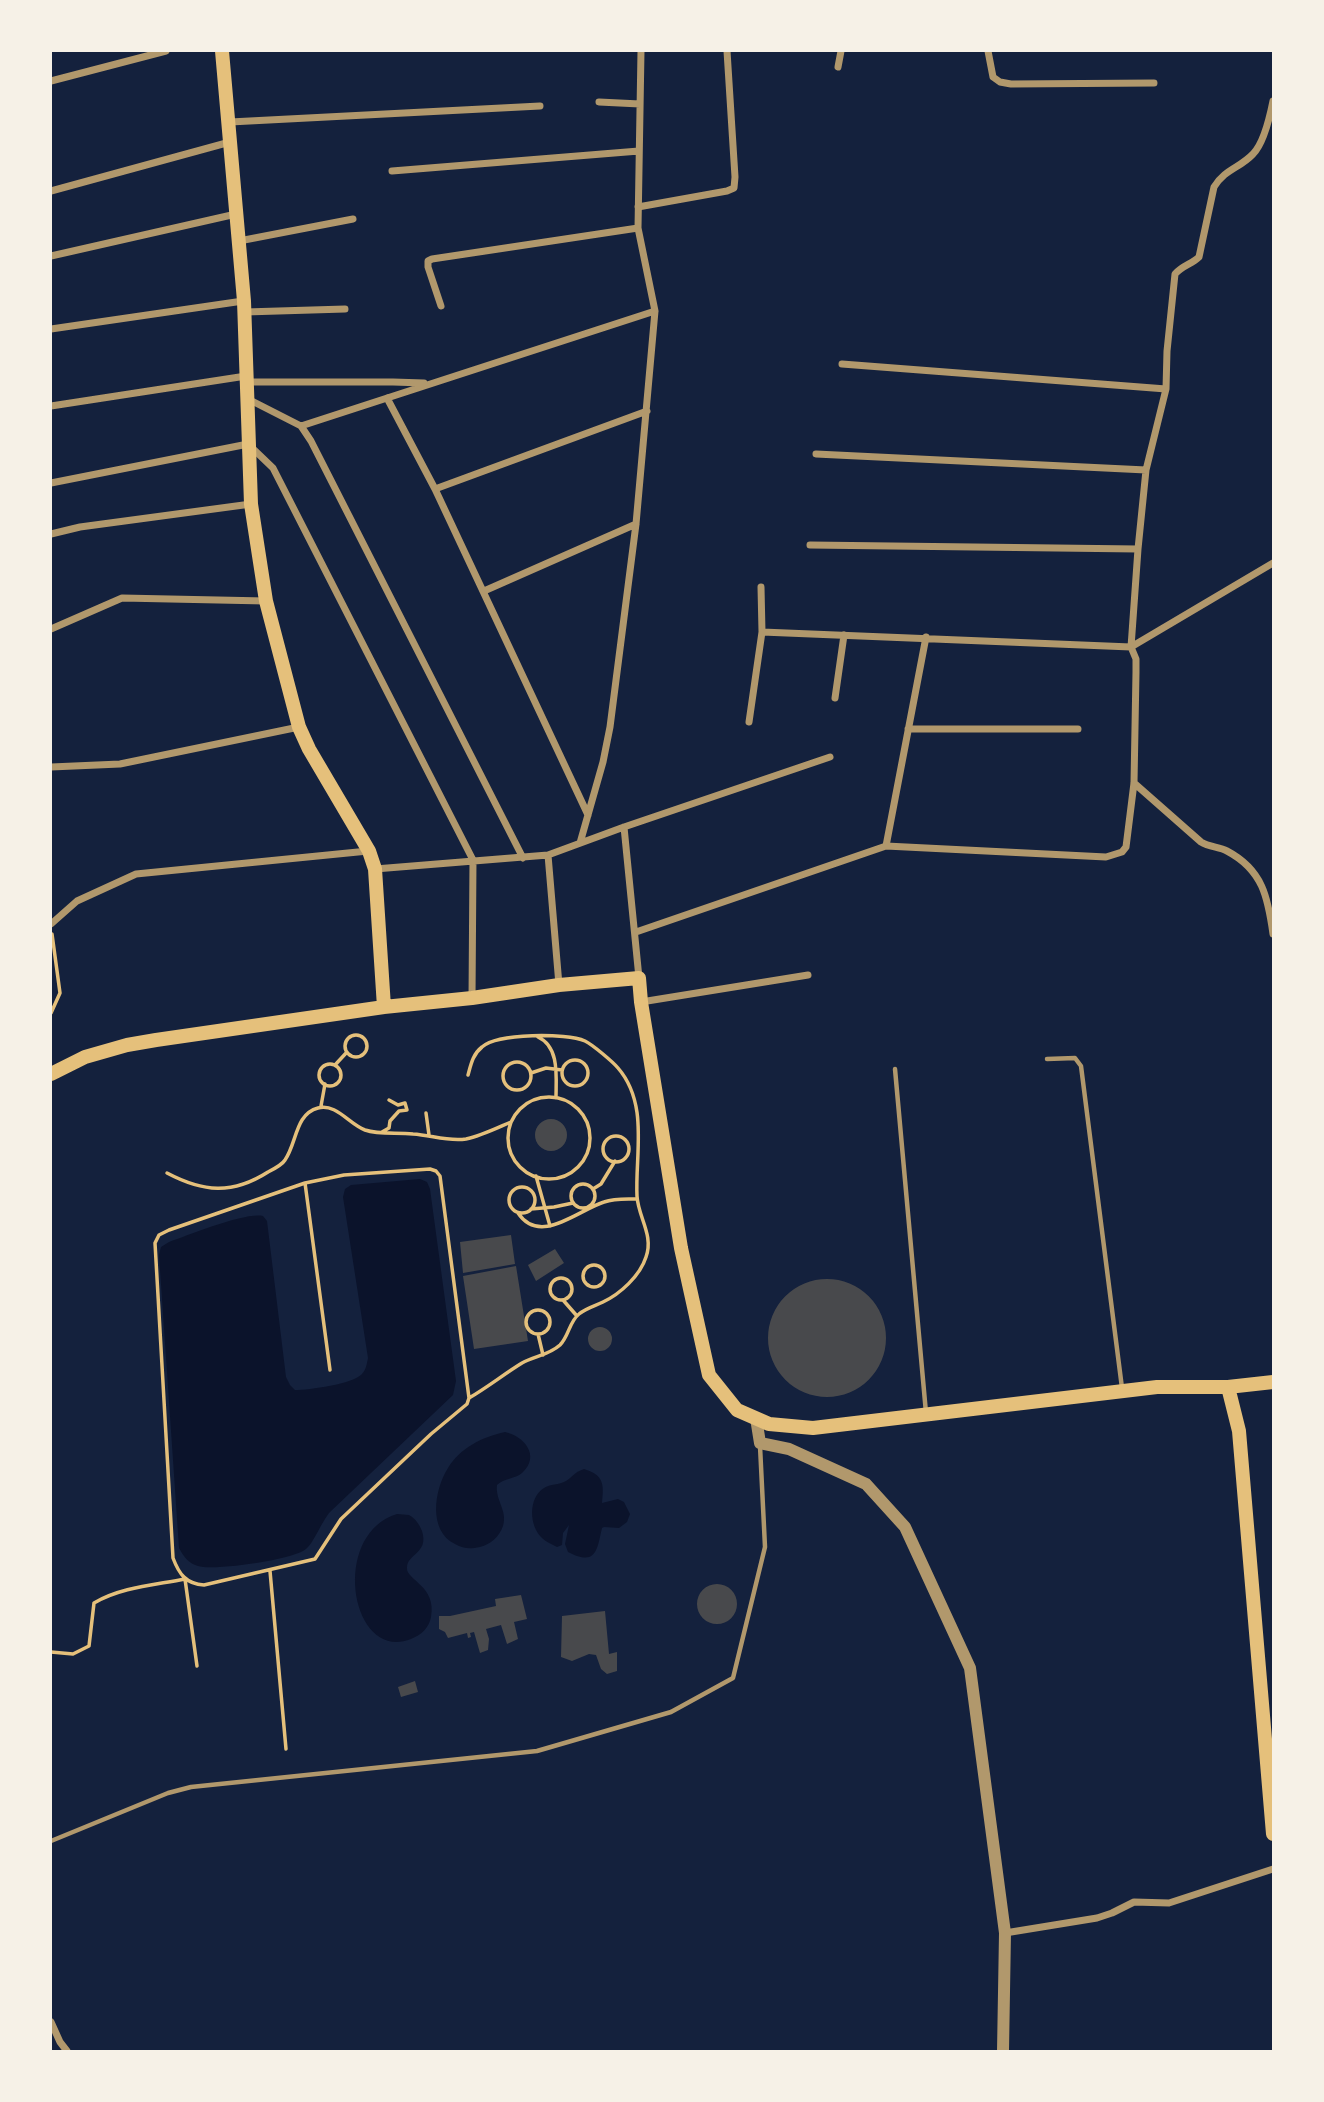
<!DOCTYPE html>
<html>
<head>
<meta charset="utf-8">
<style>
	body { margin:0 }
	#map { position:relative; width:1324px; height:2102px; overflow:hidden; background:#14213d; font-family:Jost,sans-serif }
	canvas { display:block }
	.frame { position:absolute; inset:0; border:52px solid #f6f1e7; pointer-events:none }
</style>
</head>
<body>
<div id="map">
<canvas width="1324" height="2102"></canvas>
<div class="frame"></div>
</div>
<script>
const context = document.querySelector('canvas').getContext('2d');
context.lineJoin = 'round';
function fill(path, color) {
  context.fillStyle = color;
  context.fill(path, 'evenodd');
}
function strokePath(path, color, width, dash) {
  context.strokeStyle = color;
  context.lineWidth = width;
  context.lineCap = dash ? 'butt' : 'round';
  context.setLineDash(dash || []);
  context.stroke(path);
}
const water = new Path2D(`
	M 420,1179 L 427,1182 L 430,1189 L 456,1381 L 453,1395 L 330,1512 C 322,1521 313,1544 306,1549 C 293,1560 214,1571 198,1566 C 188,1563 184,1557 179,1548 L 159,1255 L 161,1247 L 169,1242 C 189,1235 245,1212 263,1216 L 267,1221 L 286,1377 L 290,1385 L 295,1390 C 309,1390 353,1384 362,1374 C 366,1370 367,1363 368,1358 L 343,1197 L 345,1189 L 351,1185 Z
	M 505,1432 C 524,1436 541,1456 522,1473 C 515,1479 504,1478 497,1485 C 495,1500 508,1511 503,1526 C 499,1537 491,1544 480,1547 C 470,1549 464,1549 455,1544 C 428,1531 434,1490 448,1468 C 460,1448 482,1437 505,1432 Z
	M 584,1469 C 604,1475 604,1484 602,1503 L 618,1499 L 624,1502 L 630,1514 L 627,1522 L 619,1528 L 604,1527 L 602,1528 C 597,1549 597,1567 568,1552 L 565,1544 L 569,1525 L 563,1533 L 562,1545 L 557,1547 C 552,1544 546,1542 542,1538 C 529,1526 528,1498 544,1488 C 550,1484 559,1485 566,1481 C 574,1476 573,1473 584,1469 Z
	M 397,1514 L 409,1515 C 416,1519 419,1524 422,1531 C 429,1554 407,1553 407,1568 C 406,1580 437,1586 431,1617 C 429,1628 421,1635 411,1639 C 351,1663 329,1535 397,1514 Z`);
const building = new Path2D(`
	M535 1135a16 16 0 1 1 32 0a16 16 0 1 1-32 0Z
	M 511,1235 L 515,1264 L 463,1273 L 460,1242 Z
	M 555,1249 L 564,1263 L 536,1281 L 528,1265 Z
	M 516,1266 L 528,1341 L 474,1349 L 463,1276 Z
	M768 1338a59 59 0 1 1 118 0a59 59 0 1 1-118 0Z
	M588 1339a12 12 0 1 1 24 0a12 12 0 1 1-24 0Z
	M697 1604a20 20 0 1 1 40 0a20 20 0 1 1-40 0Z
	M 521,1595 L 527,1619 L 514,1622 L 518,1639 L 507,1644 L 501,1625 L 486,1629 L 489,1639 L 488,1650 L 480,1653 L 474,1632 L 470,1633 L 471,1637 L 468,1638 L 467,1633 L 448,1638 L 445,1632 L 439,1629 L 439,1616 L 450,1616 L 496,1606 L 495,1599 Z
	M 605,1611 L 609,1654 L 617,1652 L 617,1671 L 607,1674 L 601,1669 L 596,1655 L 589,1654 L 572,1661 L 561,1657 L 562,1616 Z
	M 415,1681 L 418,1692 L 401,1697 L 398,1687 Z`);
const path = new Path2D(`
	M 51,1013 L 60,993 L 52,934
	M345 1046a11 11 0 1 1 22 0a11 11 0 1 1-22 0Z
	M 538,1037 C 560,1047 556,1077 556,1098
	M562 1073a13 13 0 1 1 26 0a13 13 0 1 1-26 0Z
	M503 1076a14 14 0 1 1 28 0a14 14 0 1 1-28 0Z
	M319 1075a11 11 0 1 1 22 0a11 11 0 1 1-22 0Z
	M 335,1065 L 347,1052
	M 531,1073 L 546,1068 L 562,1070
	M 468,1075 C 471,1064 473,1054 482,1047 C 498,1033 566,1033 585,1041 C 593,1045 613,1062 618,1068 C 649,1104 635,1154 637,1196 C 638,1217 654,1235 646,1257 C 640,1276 620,1294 603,1302 C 595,1306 586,1308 579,1314 C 569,1322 569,1336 560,1345 C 549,1355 535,1356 522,1363 C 504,1374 488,1387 469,1398
	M508 1138a41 41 0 1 1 82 0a41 41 0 1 1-82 0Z
	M 321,1106 L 325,1084
	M 426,1113 L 429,1135
	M 382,1132 L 389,1128 L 390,1121 L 399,1111 L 407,1110 L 405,1103 L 398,1105 L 389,1100
	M603 1149a13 13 0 1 1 26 0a13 13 0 1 1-26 0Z
	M 430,1169 L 436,1171 L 440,1176 L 469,1398 L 467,1404 L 431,1434 L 341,1519 L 315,1559 L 204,1585 C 186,1584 179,1574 173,1558 L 155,1243 L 159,1235 L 169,1230 L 305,1183 L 344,1175 Z
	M 167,1173 C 203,1192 232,1195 268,1172 C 274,1169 282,1165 285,1160 C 297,1143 295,1114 318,1108 C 336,1103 349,1124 365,1130 C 380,1135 397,1132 413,1134 C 431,1135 448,1142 466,1139 C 481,1136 497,1128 511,1122
	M 536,1176 L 550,1226
	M 305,1183 L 330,1370
	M571 1196a12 12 0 1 1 24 0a12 12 0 1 1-24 0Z
	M509 1200a13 13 0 1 1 26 0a13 13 0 1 1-26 0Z
	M 593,1189 L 601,1184 L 615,1161
	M 531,1209 L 554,1207 L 573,1203
	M 518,1213 C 540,1246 578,1210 604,1202 C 615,1198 626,1199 637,1199
	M583 1276a11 11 0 1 1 22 0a11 11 0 1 1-22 0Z
	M550 1289a11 11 0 1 1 22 0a11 11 0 1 1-22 0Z
	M 563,1300 L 577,1316
	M526 1322a12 12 0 1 1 24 0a12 12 0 1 1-24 0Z
	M 538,1334 L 543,1355
	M 270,1571 L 286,1749
	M 51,1652 L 73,1654 L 89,1646 L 94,1603 C 121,1587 155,1585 185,1579 L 197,1666`);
const service = new Path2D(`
	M 1047,1059 L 1075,1058 L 1081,1066 L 1122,1388
	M 895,1069 L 926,1413
	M 51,1841 L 168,1793 L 191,1787 L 537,1751 L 671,1712 L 733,1678 L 765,1547 L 760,1446`);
const minor = new Path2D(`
	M 988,51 L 993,77 L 1000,82 L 1011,84 L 1154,83
	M 838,67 L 841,51
	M 51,81 L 166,51
	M 599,102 L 640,104
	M 230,122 L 540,106
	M 392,171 L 639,151
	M 51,191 L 230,142
	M 638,207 L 727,191 L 734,188 L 735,177 L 727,51
	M 239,241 L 353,219
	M 51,256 L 236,214
	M 441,306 L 428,267 L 428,261 L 432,259 L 638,228
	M 245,312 L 345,309
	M 51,329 L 243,301
	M 842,364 L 1166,389
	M 247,382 L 393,382 L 424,383
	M 387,398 L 435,489 L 588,815
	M 248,399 L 301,426 L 655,311
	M 51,406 L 246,376
	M 301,426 L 311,441 L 523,858
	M 816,454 L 1146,470
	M 51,483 L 248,444 L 273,468 L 473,860 L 472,998
	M 435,489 L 647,411
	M 51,534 L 80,527 L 251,504
	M 810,545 L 1138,549
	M 484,591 L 636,524
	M 51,629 L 122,598 L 266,601
	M 762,632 L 1131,647
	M 1131,647 L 1273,563
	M 835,698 L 844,635
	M 749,722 L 762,632 L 761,587
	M 908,729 L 1078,729
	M 51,767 L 120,764 L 299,727
	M 1134,783 L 1201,842 C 1209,847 1219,847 1227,851 C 1263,870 1268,898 1273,934
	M 624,827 L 639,978
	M 580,843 L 603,762 L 610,727 L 636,524 L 655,311 L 638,228 L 641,51
	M 886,846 L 926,637
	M 548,855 L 559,985
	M 375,869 L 548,855 L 624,827 L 830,757
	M 51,924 L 77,901 L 136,874 L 368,851
	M 636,932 L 886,846 L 1106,857 L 1122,852 L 1126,847 L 1134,783 L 1136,672 L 1136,659 L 1131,647 L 1138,549 L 1146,470 L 1166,389 L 1167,351 L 1175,274 C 1183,265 1192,264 1199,257 L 1214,187 C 1225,169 1240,168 1253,154 C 1264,143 1270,116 1273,101
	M 641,1002 L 808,975
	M 1005,1933 L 1097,1918 L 1112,1913 L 1134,1902 L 1169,1903 L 1273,1869
	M 51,2022 L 60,2042 L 67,2051`);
const tertiary = new Path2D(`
	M 756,1418 L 760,1443 L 789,1449 L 866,1484 L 905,1527 L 970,1668 L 1005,1933 L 1003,2051`);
const secondary = new Path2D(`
	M 222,51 L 244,301 L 251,504 L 266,601 L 299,727 L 309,749 L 369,851 L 375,869 L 384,1007
	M 51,1074 L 85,1057 L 127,1045 L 156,1040 L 384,1007 L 472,998 L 559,985 L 639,978 L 641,1002 L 681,1248 L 709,1375 L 737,1410 L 769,1424 L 813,1428 L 1157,1387 L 1228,1387 L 1273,1382
	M 1228,1387 L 1239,1431 L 1273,1834`);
fill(water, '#0b132b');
fill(building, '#48494c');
strokePath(path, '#e5c07b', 3.5);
strokePath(service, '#b1986c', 4.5);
strokePath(minor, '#b1986c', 7);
strokePath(tertiary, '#b1986c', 12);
strokePath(secondary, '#e5c07b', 14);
</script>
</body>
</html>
